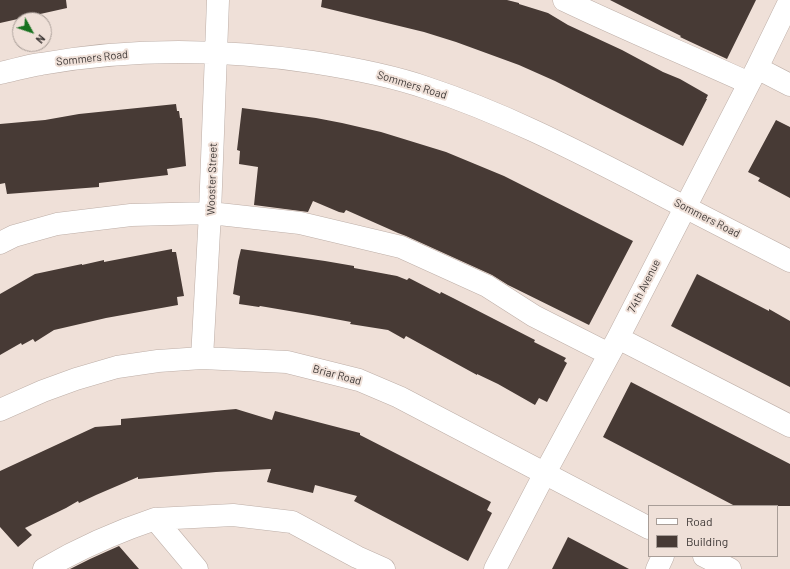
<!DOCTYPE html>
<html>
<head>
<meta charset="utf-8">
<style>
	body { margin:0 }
	#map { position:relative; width:790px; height:569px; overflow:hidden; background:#efe0d8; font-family:Barlow,sans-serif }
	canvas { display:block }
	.legend { position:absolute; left:648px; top:505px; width:130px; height:52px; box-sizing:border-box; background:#efe0d8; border:1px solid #a89d97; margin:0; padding:5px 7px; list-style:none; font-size:12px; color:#3e3836 }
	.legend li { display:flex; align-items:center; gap:8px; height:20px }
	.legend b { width:20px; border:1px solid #a89d97 }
	.north { position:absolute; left:12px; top:12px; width:40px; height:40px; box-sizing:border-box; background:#efe0d8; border:1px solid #a89d97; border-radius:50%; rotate:130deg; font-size:11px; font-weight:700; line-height:16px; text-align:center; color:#3e3836 }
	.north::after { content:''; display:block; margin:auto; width:14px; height:18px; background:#17711e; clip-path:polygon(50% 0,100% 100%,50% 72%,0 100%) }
</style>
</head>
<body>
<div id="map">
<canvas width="790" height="569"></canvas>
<ul class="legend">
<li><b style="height:5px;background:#fff"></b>Road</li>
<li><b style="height:11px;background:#473a35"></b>Building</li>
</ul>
<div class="north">N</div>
</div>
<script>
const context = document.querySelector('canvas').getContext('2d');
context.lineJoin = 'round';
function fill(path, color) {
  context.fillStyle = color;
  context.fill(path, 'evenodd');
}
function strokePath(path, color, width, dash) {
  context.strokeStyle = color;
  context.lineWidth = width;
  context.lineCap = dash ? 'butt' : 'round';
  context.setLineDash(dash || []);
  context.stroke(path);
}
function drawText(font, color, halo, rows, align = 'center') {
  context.font = font + ' Barlow,sans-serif';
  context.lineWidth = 4;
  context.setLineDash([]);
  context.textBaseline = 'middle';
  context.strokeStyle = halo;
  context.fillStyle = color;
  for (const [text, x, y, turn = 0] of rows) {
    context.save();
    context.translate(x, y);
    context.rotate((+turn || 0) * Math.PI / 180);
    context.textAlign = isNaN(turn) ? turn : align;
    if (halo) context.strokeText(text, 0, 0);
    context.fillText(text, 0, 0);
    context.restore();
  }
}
const building = new Path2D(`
	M 0,0 L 66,0 L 67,8 L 0,23 Z
	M 322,0 L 507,0 L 519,3 L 519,4 L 548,13 L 568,25 L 622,50 L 663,72 L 680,79 L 708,95 L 706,99 L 707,99 L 683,146 L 555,81 L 519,65 L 456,42 L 424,32 L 321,7 Z
	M 610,0 L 756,0 L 727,59 L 680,37 L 681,36 L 669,30 Z
	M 176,104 L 177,111 L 179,111 L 180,118 L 182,118 L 186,166 L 167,169 L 168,175 L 99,183 L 99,187 L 7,194 L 5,183 L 0,184 L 0,124 L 45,120 L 79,114 Z
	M 242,108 L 316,118 L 342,123 L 381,132 L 446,152 L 504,176 L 633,241 L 589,325 L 508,285 L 492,275 L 406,236 L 398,233 L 346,210 L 344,213 L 339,212 L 313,201 L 308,212 L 254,205 L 258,167 L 239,164 L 240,151 L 237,150 Z
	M 776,120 L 790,127 L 790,198 L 758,181 L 760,178 L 748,172 Z
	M 172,249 L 172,252 L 176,252 L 184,296 L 177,297 L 178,305 L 106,318 L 54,330 L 35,342 L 33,339 L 22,345 L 21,343 L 0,355 L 0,294 L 35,274 L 82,264 L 82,265 L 104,260 L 104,262 Z
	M 241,249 L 325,261 L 354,266 L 354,268 L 397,276 L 407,280 L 409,278 L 440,294 L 441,292 L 453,298 L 535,340 L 534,342 L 566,358 L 564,361 L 567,363 L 547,402 L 539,398 L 535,405 L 498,384 L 477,374 L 477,375 L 406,336 L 404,339 L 388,330 L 350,324 L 351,322 L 313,315 L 260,306 L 259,307 L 239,304 L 240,296 L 233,294 L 238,261 Z
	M 697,274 L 769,311 L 769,309 L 790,321 L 790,387 L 671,326 Z
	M 631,382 L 790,464 L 790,506 L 735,506 L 603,437 Z
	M 236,409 L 272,420 L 275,411 L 360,433 L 360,435 L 491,502 L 487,510 L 492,513 L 468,561 L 354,501 L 357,496 L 315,485 L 313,493 L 267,482 L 271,469 L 216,472 L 138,479 L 138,477 L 96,495 L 79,503 L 78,501 L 66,508 L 25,528 L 32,535 L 18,547 L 0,527 L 0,471 L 95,427 L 121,425 L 121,419 Z
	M 568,537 L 629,569 L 552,569 Z
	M 119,546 L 139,569 L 70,569 L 90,559 Z`);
const minor = new Path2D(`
	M 564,0 C 625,29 687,55 749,83
	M 757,68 L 790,85
	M 0,73 C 14,70 27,66 41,64 C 130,48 223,49 312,62 C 351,68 390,75 427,88 C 500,112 569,147 637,182 C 688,209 739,235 790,261
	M 0,243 L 14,236 L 57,224 L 131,215 L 210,213 L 300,223 L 401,247 L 487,286 L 534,316 L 609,354
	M 618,338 L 790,426
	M 202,358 L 210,213 L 218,0
	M 0,410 L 43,391 L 76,379 L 117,367 L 158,361 L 202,358 L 287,362 L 359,380 L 399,397 L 649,528
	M 155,519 L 233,515 L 292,522 L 357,557 L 384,569
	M 704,556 L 730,569
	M 44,569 C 80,548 116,532 155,519 L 197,569
	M 495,569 L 545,473 L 618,338 L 757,68 L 790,0
	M 657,569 L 663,556`);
const streetNames = [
	["Sommers Road",92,58,-6],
	["Sommers Road",412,85,17],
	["Wooster Street",212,179,-88],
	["Sommers Road",707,218,27],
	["74th Avenue",644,286,-63],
	["Briar Road",337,375,15]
];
fill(building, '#473a35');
strokePath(minor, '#bdaea7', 23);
strokePath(minor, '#fff', 22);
drawText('11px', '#3e3836', '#efe0d8', streetNames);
</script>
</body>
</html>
